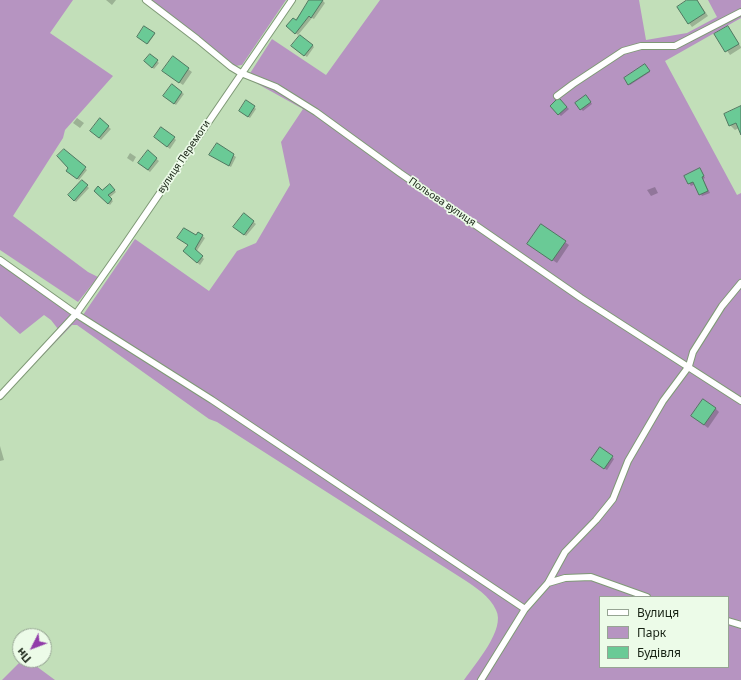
<!DOCTYPE html>
<html>
<head>
<meta charset="utf-8">
<style>
	body { margin:0 }
	#map { position:relative; width:741px; height:680px; overflow:hidden; background:#c2dfb9; font-family:"Noto Sans",sans-serif }
	canvas { display:block }
	.legend { position:absolute; left:599px; top:596px; width:130px; height:72px; box-sizing:border-box; background:#ecfbe8; border:1px solid #96a493; margin:0; padding:5px 7px; list-style:none; font-size:12px; color:#162113 }
	.legend li { display:flex; align-items:center; gap:8px; height:20px }
	.legend b { width:20px; border:1px solid #96a493 }
	.north { position:absolute; left:12px; top:628px; width:40px; height:40px; box-sizing:border-box; background:#ecfbe8; border:1px solid #96a493; border-radius:50%; rotate:228deg; font-size:11px; font-weight:700; line-height:16px; text-align:center; color:#162113 }
	.north::after { content:''; display:block; margin:auto; width:14px; height:18px; background:#913ca9; clip-path:polygon(50% 0,100% 100%,50% 72%,0 100%) }
</style>
</head>
<body>
<div id="map">
<canvas width="741" height="680"></canvas>
<ul class="legend">
<li><b style="height:5px;background:#fff"></b>Вулиця</li>
<li><b style="height:11px;background:#b694c1"></b>Парк</li>
<li><b style="height:11px;background:#6aca96"></b>Будівля</li>
</ul>
<div class="north">Пн</div>
</div>
<script>
const context = document.querySelector('canvas').getContext('2d');
context.lineJoin = 'round';
function fill(path, color) {
  context.fillStyle = color;
  context.fill(path, 'evenodd');
}
function strokePath(path, color, width, dash) {
  context.strokeStyle = color;
  context.lineWidth = width;
  context.lineCap = dash ? 'butt' : 'round';
  context.setLineDash(dash || []);
  context.stroke(path);
}
function drawText(font, color, halo, rows, align = 'center') {
  context.font = font + ' "Noto Sans",sans-serif';
  context.lineWidth = 3.5;
  context.setLineDash([]);
  context.textBaseline = 'middle';
  context.strokeStyle = halo;
  context.fillStyle = color;
  for (const [text, x, y, turn = 0] of rows) {
    context.save();
    context.translate(x, y);
    context.rotate((+turn || 0) * Math.PI / 180);
    context.textAlign = isNaN(turn) ? turn : align;
    if (halo) context.strokeText(text, 0, 0);
    context.fillText(text, 0, 0);
    context.restore();
  }
}
const green = new Path2D(`
	M 0,0 L 73,0 L 50,33 L 113,76 L 65,130 L 63,138 L 13,216 L 88,272 L 98,277 L 78,302 L 0,250 Z
	M 151,0 L 286,0 L 242,65 L 235,66 Z
	M 380,0 L 639,0 L 646,40 L 687,33 L 717,17 L 708,0 L 741,0 L 741,18 L 665,61 L 737,195 L 741,193 L 741,680 L 464,680 C 475,664 506,629 496,610 C 490,596 475,587 463,579 L 217,422 L 209,419 L 77,325 L 72,325 L 0,400 L 0,391 L 58,329 L 51,320 L 44,315 L 20,334 L 0,316 L 0,261 L 83,315 L 135,239 L 209,291 L 237,251 L 256,243 L 290,185 L 281,142 L 303,109 L 247,78 L 272,39 L 326,75 ZM 600,597 L 728,597 L 728,667 L 600,667 Z
	M 22,660 L 31,660 L 36,666 L 55,680 L 2,680 Z`);
const shadow = new Path2D(`
	M 106,0 L 116,0 L 112,5 Z
	M 311,0 L 322,0 L 325,3 L 314,19 L 312,18 L 298,35 L 289,28 Z
	M 689,0 L 697,0 L 708,16 L 692,27 L 689,23 Z
	M 145,27 L 155,34 L 148,44 L 138,36 Z
	M 728,27 L 741,47 L 741,48 L 730,55 L 716,34 Z
	M 312,45 L 314,47 L 307,57 L 295,48 Z
	M 150,55 L 159,63 L 154,69 L 145,61 Z
	M 173,58 L 192,72 L 183,85 L 167,74 Z
	M 645,66 L 650,72 L 630,85 L 629,84 Z
	M 181,92 L 184,94 L 176,105 L 166,98 Z
	M 588,98 L 592,104 L 583,111 L 581,109 Z
	M 560,100 L 569,109 L 561,116 L 551,106 Z
	M 254,107 L 256,109 L 250,118 L 242,113 Z
	M 741,107 L 741,132 L 739,128 L 735,130 L 730,125 Z
	M 77,118 L 84,123 L 80,128 L 73,123 Z
	M 100,120 L 111,129 L 101,140 L 91,131 Z
	M 174,138 L 176,140 L 170,149 L 157,139 Z
	M 217,145 L 236,157 L 231,167 L 213,157 Z
	M 64,151 L 87,170 L 79,180 L 69,172 L 70,167 Z
	M 148,152 L 159,161 L 150,172 L 141,165 Z
	M 130,153 L 136,157 L 133,162 L 127,158 Z
	M 702,172 L 705,178 L 703,179 L 710,193 L 702,196 L 695,184 L 691,186 L 685,177 Z
	M 82,181 L 89,188 L 76,202 L 69,195 Z
	M 110,185 L 116,192 L 109,198 L 113,201 L 110,205 L 95,190 L 102,191 Z
	M 655,187 L 658,193 L 651,196 L 647,190 Z
	M 244,214 L 256,224 L 246,236 L 236,229 Z
	M 541,225 L 569,245 L 557,263 L 530,245 Z
	M 198,233 L 205,238 L 196,252 L 204,259 L 200,265 L 186,253 L 189,245 Z
	M 715,408 L 719,412 L 708,428 L 692,416 Z
	M 0,446 L 4,460 L 0,461 Z
	M 612,457 L 614,459 L 607,470 L 594,462 Z`);
const building = new Path2D(`
	M 309,0 L 323,0 L 311,18 L 309,16 L 295,34 L 286,26 L 293,18 L 296,20 Z
	M 687,0 L 697,0 L 705,13 L 688,24 L 677,7 Z
	M 144,26 L 155,33 L 147,44 L 137,37 Z
	M 728,26 L 739,44 L 725,52 L 714,34 Z
	M 300,35 L 313,45 L 304,56 L 291,46 Z
	M 150,54 L 158,60 L 152,68 L 144,61 Z
	M 173,56 L 189,68 L 179,83 L 162,71 Z
	M 645,64 L 650,71 L 628,85 L 624,78 Z
	M 172,84 L 182,92 L 174,104 L 163,96 Z
	M 586,95 L 591,102 L 580,110 L 575,103 Z
	M 560,99 L 567,107 L 558,115 L 550,106 L 556,100 Z
	M 246,100 L 255,106 L 248,117 L 239,111 Z
	M 741,106 L 741,135 L 736,123 L 729,126 L 724,114 Z
	M 100,118 L 109,126 L 99,138 L 90,131 Z
	M 161,127 L 175,137 L 167,147 L 154,137 Z
	M 217,143 L 234,154 L 229,166 L 209,155 Z
	M 64,149 L 86,167 L 77,179 L 66,171 L 68,168 L 57,156 Z
	M 148,150 L 157,158 L 148,170 L 138,163 Z
	M 700,168 L 704,176 L 702,177 L 708,191 L 699,195 L 693,182 L 688,184 L 684,176 Z
	M 82,180 L 88,185 L 74,201 L 68,195 Z
	M 110,184 L 115,190 L 108,195 L 112,199 L 108,204 L 94,191 L 98,186 L 102,190 Z
	M 244,213 L 254,221 L 244,235 L 233,227 Z
	M 541,224 L 566,241 L 552,261 L 527,244 Z
	M 184,228 L 196,235 L 198,232 L 203,235 L 195,249 L 203,256 L 197,263 L 183,251 L 188,245 L 177,238 Z
	M 703,399 L 716,408 L 704,425 L 691,416 Z
	M 600,447 L 613,456 L 604,469 L 591,460 Z`);
const minor = new Path2D(`
	M 146,0 L 197,39 L 231,67 L 241,73 L 276,87 L 316,112 L 400,173 L 581,298 L 741,401
	M 557,96 L 573,84 L 623,51 L 641,46 L 675,46 L 741,12
	M 0,260 L 76,314 L 212,400 L 525,609 L 481,680
	M 0,396 L 76,314 L 123,247 L 292,0
	M 548,583 L 565,578 L 591,577 L 647,597
	M 525,609 L 548,583 L 565,552 L 596,520 L 613,499 L 628,461 L 663,401 L 689,366 L 693,352 L 722,306 L 741,283
	M 728,621 L 741,625`);
const streetNames = [
	["вулиця Перемоги",184,157,-56],
	["Польова вулиця",442,202,34]
];
fill(green, '#b694c1');
fill(shadow, '#0003');
fill(building, '#6aca96');
strokePath(building, '#507861', 1);
strokePath(minor, '#7f9976', 8);
strokePath(minor, '#fff', 6);
drawText('10px', '#162113', '#ecfbe8', streetNames);
</script>
</body>
</html>
